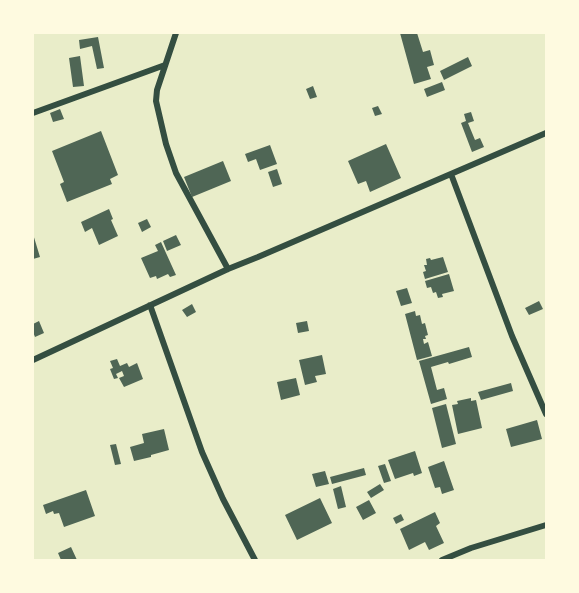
<!DOCTYPE html>
<html>
<head>
<meta charset="utf-8">
<style>
	body { margin:0 }
	#map { position:relative; width:579px; height:593px; overflow:hidden; background:#e9edc9; font-family:"Alegreya Sans",sans-serif }
	canvas { display:block }
	.frame { position:absolute; inset:0; border:34px solid #fefae0; pointer-events:none }
</style>
</head>
<body>
<div id="map">
<canvas width="579" height="593"></canvas>
<div class="frame"></div>
</div>
<script>
const context = document.querySelector('canvas').getContext('2d');
context.lineJoin = 'round';
function fill(path, color) {
  context.fillStyle = color;
  context.fill(path, 'evenodd');
}
function strokePath(path, color, width, dash) {
  context.strokeStyle = color;
  context.lineWidth = width;
  context.lineCap = dash ? 'butt' : 'round';
  context.setLineDash(dash || []);
  context.stroke(path);
}
const building = new Path2D(`
	M 400,33 L 417,33 L 423,52 L 430,50 L 434,65 L 427,67 L 431,79 L 414,84 Z
	M 98,37 L 104,68 L 97,69 L 92,46 L 80,49 L 79,40 Z
	M 80,56 L 84,86 L 73,87 L 69,58 Z
	M 468,57 L 472,66 L 444,80 L 440,71 Z
	M 442,82 L 445,90 L 427,97 L 424,89 Z
	M 313,86 L 317,97 L 310,99 L 306,89 Z
	M 378,106 L 382,114 L 375,116 L 372,108 Z
	M 60,109 L 64,119 L 53,122 L 50,113 Z
	M 471,112 L 474,121 L 468,123 L 475,140 L 480,138 L 484,147 L 472,152 L 461,123 L 466,121 L 464,114 Z
	M 101,131 L 118,175 L 110,179 L 112,184 L 67,202 L 60,184 L 64,182 L 52,151 Z
	M 386,144 L 401,178 L 370,192 L 366,181 L 358,184 L 348,161 Z
	M 270,145 L 277,164 L 260,170 L 256,159 L 248,162 L 245,154 Z
	M 223,161 L 231,181 L 192,197 L 184,177 Z
	M 277,169 L 282,184 L 273,187 L 268,172 Z
	M 109,209 L 113,219 L 111,220 L 118,236 L 99,245 L 92,228 L 85,232 L 81,222 Z
	M 147,219 L 151,227 L 142,232 L 138,223 Z
	M 33,234 L 40,257 L 33,259 Z
	M 176,235 L 181,245 L 167,251 L 163,241 Z
	M 161,242 L 176,275 L 170,277 L 168,274 L 157,279 L 156,276 L 150,278 L 141,258 L 158,251 L 155,245 Z
	M 443,257 L 448,272 L 425,279 L 423,272 L 426,271 L 424,265 L 427,265 L 426,259 L 430,258 L 431,260 Z
	M 449,274 L 454,291 L 442,294 L 443,297 L 438,298 L 436,292 L 433,293 L 431,287 L 427,288 L 425,281 Z
	M 407,288 L 412,303 L 401,306 L 396,291 Z
	M 539,301 L 543,309 L 529,315 L 525,308 Z
	M 192,304 L 196,312 L 187,317 L 182,310 Z
	M 415,311 L 416,316 L 420,315 L 422,324 L 425,323 L 428,335 L 425,336 L 426,339 L 423,339 L 424,344 L 428,342 L 432,356 L 417,360 L 405,314 Z
	M 39,321 L 44,333 L 35,337 L 33,332 L 33,324 Z
	M 307,321 L 309,331 L 298,333 L 296,323 Z
	M 469,347 L 472,357 L 449,364 L 448,362 L 431,367 L 437,390 L 444,388 L 447,399 L 431,404 L 419,361 Z
	M 322,355 L 326,374 L 315,376 L 317,382 L 305,385 L 299,360 Z
	M 117,359 L 120,366 L 127,363 L 129,367 L 137,363 L 143,379 L 124,387 L 119,378 L 124,376 L 122,371 L 116,374 L 118,378 L 114,379 L 110,369 L 113,368 L 110,361 Z
	M 296,378 L 300,395 L 281,400 L 277,382 Z
	M 511,383 L 513,391 L 481,400 L 478,392 Z
	M 471,398 L 471,401 L 476,400 L 482,428 L 458,434 L 452,405 L 458,404 L 457,401 Z
	M 446,404 L 456,444 L 442,448 L 432,408 Z
	M 537,420 L 542,439 L 511,447 L 506,429 Z
	M 164,429 L 169,450 L 151,455 L 151,457 L 134,461 L 130,447 L 144,443 L 142,434 Z
	M 116,444 L 121,464 L 115,465 L 110,445 Z
	M 415,451 L 422,473 L 414,476 L 413,473 L 395,479 L 388,460 Z
	M 444,461 L 454,490 L 442,494 L 440,487 L 435,488 L 428,467 Z
	M 385,464 L 391,481 L 384,483 L 378,466 Z
	M 364,468 L 366,475 L 332,484 L 330,477 Z
	M 325,471 L 329,484 L 316,487 L 312,474 Z
	M 380,484 L 384,490 L 371,498 L 367,492 Z
	M 341,486 L 346,507 L 338,509 L 333,489 Z
	M 86,490 L 95,516 L 64,527 L 59,513 L 54,514 L 53,511 L 46,514 L 43,505 Z
	M 320,498 L 332,523 L 297,540 L 285,515 Z
	M 369,500 L 376,513 L 363,520 L 356,507 Z
	M 435,512 L 440,523 L 436,526 L 444,543 L 429,550 L 425,542 L 409,550 L 400,529 Z
	M 401,514 L 404,520 L 396,524 L 393,518 Z
	M 71,547 L 77,560 L 61,560 L 58,553 Z`);
const minor = new Path2D(`
	M 176,33 L 157,90 L 156,101 L 166,144 L 176,173 L 228,269
	M 33,113 L 165,65
	M 451,174 L 512,336 L 546,414
	M 150,305 L 202,452 L 223,499 L 255,560
	M 33,360 L 228,269 L 258,257 L 546,133
	M 442,560 L 471,548 L 546,525`);
fill(building, '#4f6655');
strokePath(minor, '#344e41', 6);
</script>
</body>
</html>
